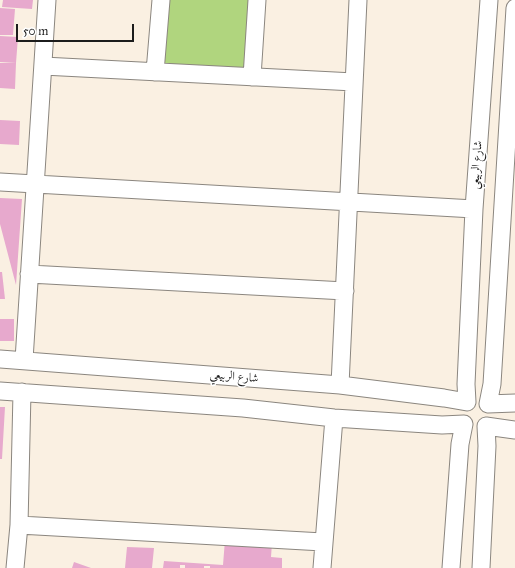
<!DOCTYPE html>
<html>
<head>
<meta charset="utf-8">
<style>
	body { margin:0 }
	#map { position:relative; width:515px; height:568px; overflow:hidden; background:#faf0e2; font-family:"IM FELL Great Primer",serif }
	canvas { display:block }
	.scale { position:absolute; left:16px; top:24px; width:118px; height:18px; box-sizing:border-box; border:2px solid #1c1c1c; border-top:0; padding-left:5px; font-size:12px; line-height:14px; white-space:nowrap; color:#1c1c1c; -webkit-text-stroke:3px #fff; paint-order:stroke }
</style>
</head>
<body>
<div id="map">
<canvas width="515" height="568"></canvas>
<div class="scale">50 m</div>
</div>
<script>
const context = document.querySelector('canvas').getContext('2d');
context.lineJoin = 'round';
function fill(path, color) {
  context.fillStyle = color;
  context.fill(path, 'evenodd');
}
function strokePath(path, color, width, dash) {
  context.strokeStyle = color;
  context.lineWidth = width;
  context.lineCap = dash ? 'butt' : 'round';
  context.setLineDash(dash || []);
  context.stroke(path);
}
function drawText(font, color, halo, rows, align = 'center') {
  context.font = font + ' "IM FELL Great Primer",Amiri,serif';
  context.lineWidth = 3;
  context.setLineDash([]);
  context.textBaseline = 'middle';
  context.strokeStyle = halo;
  context.fillStyle = color;
  for (const [text, x, y, turn = 0] of rows) {
    context.save();
    context.translate(x, y);
    context.rotate((+turn || 0) * Math.PI / 180);
    context.textAlign = isNaN(turn) ? turn : align;
    if (halo) context.strokeText(text, 0, 0);
    context.fillText(text, 0, 0);
    context.restore();
  }
}
const green = new Path2D(`
	M 161,0 L 257,0 L 252,77 L 155,72 Z`);
const building = new Path2D(`
	M 3,0 L 33,0 L 32,9 L 2,7 Z
	M 0,8 L 15,9 L 13,35 L 0,35 Z
	M 0,36 L 18,37 L 16,63 L 0,62 Z
	M 0,63 L 16,63 L 15,89 L 0,88 Z
	M 0,120 L 20,121 L 19,145 L 0,144 Z
	M 0,198 L 22,199 L 16,285 L 0,224 Z
	M 0,272 L 2,272 L 5,299 L 0,299 Z
	M 0,319 L 14,319 L 14,341 L 0,341 Z
	M 0,407 L 5,407 L 2,459 L 0,459 Z
	M 225,540 L 272,543 L 271,557 L 282,558 L 282,568 L 210,568 L 210,566 L 204,566 L 204,568 L 185,568 L 185,565 L 180,565 L 180,568 L 163,568 L 164,561 L 223,565 Z
	M 127,547 L 154,548 L 152,568 L 125,568 Z
	M 74,562 L 91,568 L 72,568 Z`);
const minor = new Path2D(`
	M 515,8 L 492,384 L 488,404 L 515,403
	M 43,66 L 354,82
	M 155,72 L 161,0
	M 252,77 L 257,0
	M 0,182 L 474,209
	M 29,274 L 345,291
	M 0,359 L 340,385 L 444,398 L 467,402 L 466,384 L 474,209 L 489,0
	M 24,360 L 47,0
	M 340,385 L 358,0
	M 0,391 L 243,408 L 334,418 L 442,425 L 464,424 L 460,444 L 451,568
	M 19,525 L 323,542
	M 15,568 L 19,525 L 22,392
	M 322,568 L 334,418
	M 481,568 L 487,446 L 486,426 L 515,430`);
const streetNames = [
	["شارع الربيعي",477,165,-86],
	["شارع الربيعي",234,377,5]
];
fill(green, '#b0d57e');
fill(building, '#e7a9cd');
strokePath(minor, '#8b867f', 19);
strokePath(minor, '#fff', 17);
drawText('12px', '#1c1c1c', '#fff', streetNames);
</script>
</body>
</html>
